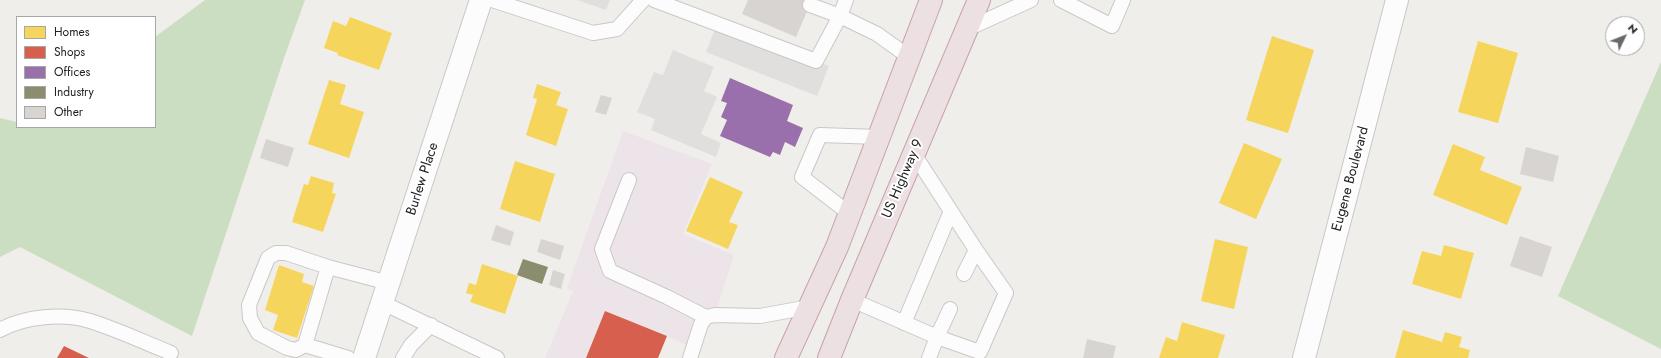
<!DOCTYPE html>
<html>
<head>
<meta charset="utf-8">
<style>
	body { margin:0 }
	#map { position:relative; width:1661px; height:358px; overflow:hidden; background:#f0eeeb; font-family:Jost,sans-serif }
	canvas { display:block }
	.legend { position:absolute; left:16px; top:16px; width:140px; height:112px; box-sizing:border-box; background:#fff; border:1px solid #a7a7a7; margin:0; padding:5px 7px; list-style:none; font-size:12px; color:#222 }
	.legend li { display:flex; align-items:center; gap:8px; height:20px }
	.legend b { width:20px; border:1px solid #a7a7a7 }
	.north { position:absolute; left:1605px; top:16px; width:40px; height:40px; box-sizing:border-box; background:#fff; border:1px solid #a7a7a7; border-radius:50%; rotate:47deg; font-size:11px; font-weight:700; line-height:16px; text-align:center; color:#222 }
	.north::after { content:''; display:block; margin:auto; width:14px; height:18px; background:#6a6968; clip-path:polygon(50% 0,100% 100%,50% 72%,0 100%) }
</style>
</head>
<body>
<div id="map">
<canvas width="1661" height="358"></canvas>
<ul class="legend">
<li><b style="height:11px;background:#f6d55c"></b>Homes</li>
<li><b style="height:11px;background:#d6604d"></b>Shops</li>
<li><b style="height:11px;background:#9970ab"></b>Offices</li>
<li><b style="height:11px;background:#8c8c6e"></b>Industry</li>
<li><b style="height:11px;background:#d7d4d2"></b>Other</li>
</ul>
<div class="north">N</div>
</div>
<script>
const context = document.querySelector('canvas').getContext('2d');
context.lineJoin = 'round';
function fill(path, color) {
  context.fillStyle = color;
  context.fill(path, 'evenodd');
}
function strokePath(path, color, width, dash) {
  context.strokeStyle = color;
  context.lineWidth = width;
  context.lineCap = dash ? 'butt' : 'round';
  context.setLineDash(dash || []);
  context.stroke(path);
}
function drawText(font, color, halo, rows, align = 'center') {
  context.font = font + ' Jost,sans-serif';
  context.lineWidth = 4;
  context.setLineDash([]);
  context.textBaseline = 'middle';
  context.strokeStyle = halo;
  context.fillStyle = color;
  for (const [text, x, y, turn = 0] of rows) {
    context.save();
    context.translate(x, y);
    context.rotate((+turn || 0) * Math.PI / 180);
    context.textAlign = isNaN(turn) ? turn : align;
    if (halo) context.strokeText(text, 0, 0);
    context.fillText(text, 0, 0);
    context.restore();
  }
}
const industrial = new Path2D(`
	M 623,131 L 712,164 L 683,234 L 734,255 L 715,315 L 693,349 L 667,336 L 606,311 L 586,358 L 545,358 L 573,291 L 567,288 Z`);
const forest = new Path2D(`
	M 205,0 L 305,0 L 284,58 L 192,336 L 20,247 L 0,257 L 0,118 L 17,122 L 17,127 L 155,127 L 155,37 Z
	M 1661,62 L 1661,349 L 1558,296 Z`);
const parking = new Path2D(`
	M 577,0 L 610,0 L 606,10 Z
	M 717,24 L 829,66 L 817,96 L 706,52 Z
	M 673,50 L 714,67 L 704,91 L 717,97 L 701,134 L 721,143 L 716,157 L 651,130 L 655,119 L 637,112 L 654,72 L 663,75 Z`);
const homes = new Path2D(`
	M 350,17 L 392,33 L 379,70 L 337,55 L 338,53 L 324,48 L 333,21 L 346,26 Z
	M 1272,36 L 1314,50 L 1288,133 L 1246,120 Z
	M 1478,41 L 1518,53 L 1498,123 L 1458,112 Z
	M 329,80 L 346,85 L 340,104 L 364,112 L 349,158 L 308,144 Z
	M 537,84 L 561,92 L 556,105 L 568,109 L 556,146 L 526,135 L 537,99 L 533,98 Z
	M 1244,143 L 1282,159 L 1256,219 L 1219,203 Z
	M 1453,144 L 1485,157 L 1480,170 L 1522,187 L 1507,225 L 1433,195 Z
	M 515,161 L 555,174 L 540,222 L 500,209 Z
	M 311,176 L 334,183 L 332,193 L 336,194 L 323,232 L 292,222 L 304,184 L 308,185 Z
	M 710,177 L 743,192 L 729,222 L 738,225 L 728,249 L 686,231 Z
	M 1215,239 L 1248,247 L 1234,309 L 1201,301 Z
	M 1444,245 L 1474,253 L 1461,299 L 1412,284 L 1422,251 L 1441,256 Z
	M 482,264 L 518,276 L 505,314 L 470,302 L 473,295 L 466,293 L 469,283 L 476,285 Z
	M 279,265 L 304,274 L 302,282 L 314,286 L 297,338 L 273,330 L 278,315 L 265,310 Z
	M 1182,322 L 1225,335 L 1218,358 L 1159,358 L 1166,337 L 1177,341 Z
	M 1403,330 L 1442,342 L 1445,332 L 1462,337 L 1459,347 L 1470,350 L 1468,358 L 1395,358 Z`);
const shops = new Path2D(`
	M 605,311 L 667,336 L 658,358 L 586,358 Z
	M 64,346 L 89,358 L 57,358 Z`);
const offices = new Path2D(`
	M 730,78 L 793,105 L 787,121 L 803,128 L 795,147 L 785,142 L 780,155 L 773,152 L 770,157 L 720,136 L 727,120 L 721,117 L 727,103 L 721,101 Z`);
const industry = new Path2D(`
	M 523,259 L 548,267 L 542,284 L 517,275 Z`);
const building = new Path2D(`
	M 748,0 L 812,0 L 796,37 L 742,14 Z
	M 601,95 L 612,98 L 606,115 L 595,112 Z
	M 266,139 L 294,148 L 288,167 L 260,158 Z
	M 1526,147 L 1559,156 L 1553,182 L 1520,174 Z
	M 496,225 L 514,232 L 510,246 L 491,240 Z
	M 1520,236 L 1552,247 L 1542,277 L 1510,266 Z
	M 541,239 L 564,246 L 560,260 L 537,252 Z
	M 553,270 L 565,274 L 561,289 L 549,285 Z
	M 1087,339 L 1116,346 L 1113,358 L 1083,358 Z`);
const lane = new Path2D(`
	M 492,0 L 593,33 L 617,29 L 643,0
	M 654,0 L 816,61 L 840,16 L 846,0
	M 1061,0 L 1112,26 L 1123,0
	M 810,5 L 840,16 L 877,34 L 909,57
	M 967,29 L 1031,0
	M 914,154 L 976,250 L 964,274
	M 629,180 L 602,249 L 610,271 L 667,297 L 706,317
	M 850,214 L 802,177 L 820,135 L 879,137
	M 852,300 L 937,337 L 929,358
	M 383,303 L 497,358
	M 950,309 L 937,337 L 980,352 L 1006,293 L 976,250
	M 904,323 L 951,211
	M 0,330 C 25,316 63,313 90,321 C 116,329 146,343 171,353
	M 305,345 L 296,350 L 287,348 L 258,333 L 250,318 L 249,305 L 268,258 L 276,253 L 286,253 L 328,267
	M 348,358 L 305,345 L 328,267 L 389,283
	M 403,358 L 411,345 L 431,325
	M 690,358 L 701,324 L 706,317 L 715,315 L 760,316 L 809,307`);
const street = new Path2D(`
	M 364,358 L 481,0
	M 1304,358 L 1397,0`);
const highway = new Path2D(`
	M 786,358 L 837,247 L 931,0
	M 829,358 L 852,300 L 979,0`);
const streetNames = [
	["Burlew Place",423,179,-72],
	["US Highway 9",903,179,-67],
	["Eugene Boulevard",1351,179,-75]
];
fill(industrial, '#ede4e9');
fill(forest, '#cbdec1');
fill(parking, '#e0dfde');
fill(homes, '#f6d55c');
fill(shops, '#d6604d');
fill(offices, '#9970ab');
fill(industry, '#8c8c6e');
fill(building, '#d7d4d2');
strokePath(lane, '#c9c8c7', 16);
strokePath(street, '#c9c8c7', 24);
strokePath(highway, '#c5a2ac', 24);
strokePath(lane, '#fdfcfc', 14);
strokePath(street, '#fdfcfc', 22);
strokePath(highway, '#ece0e2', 22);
drawText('14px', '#222', '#fff', streetNames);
</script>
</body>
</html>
